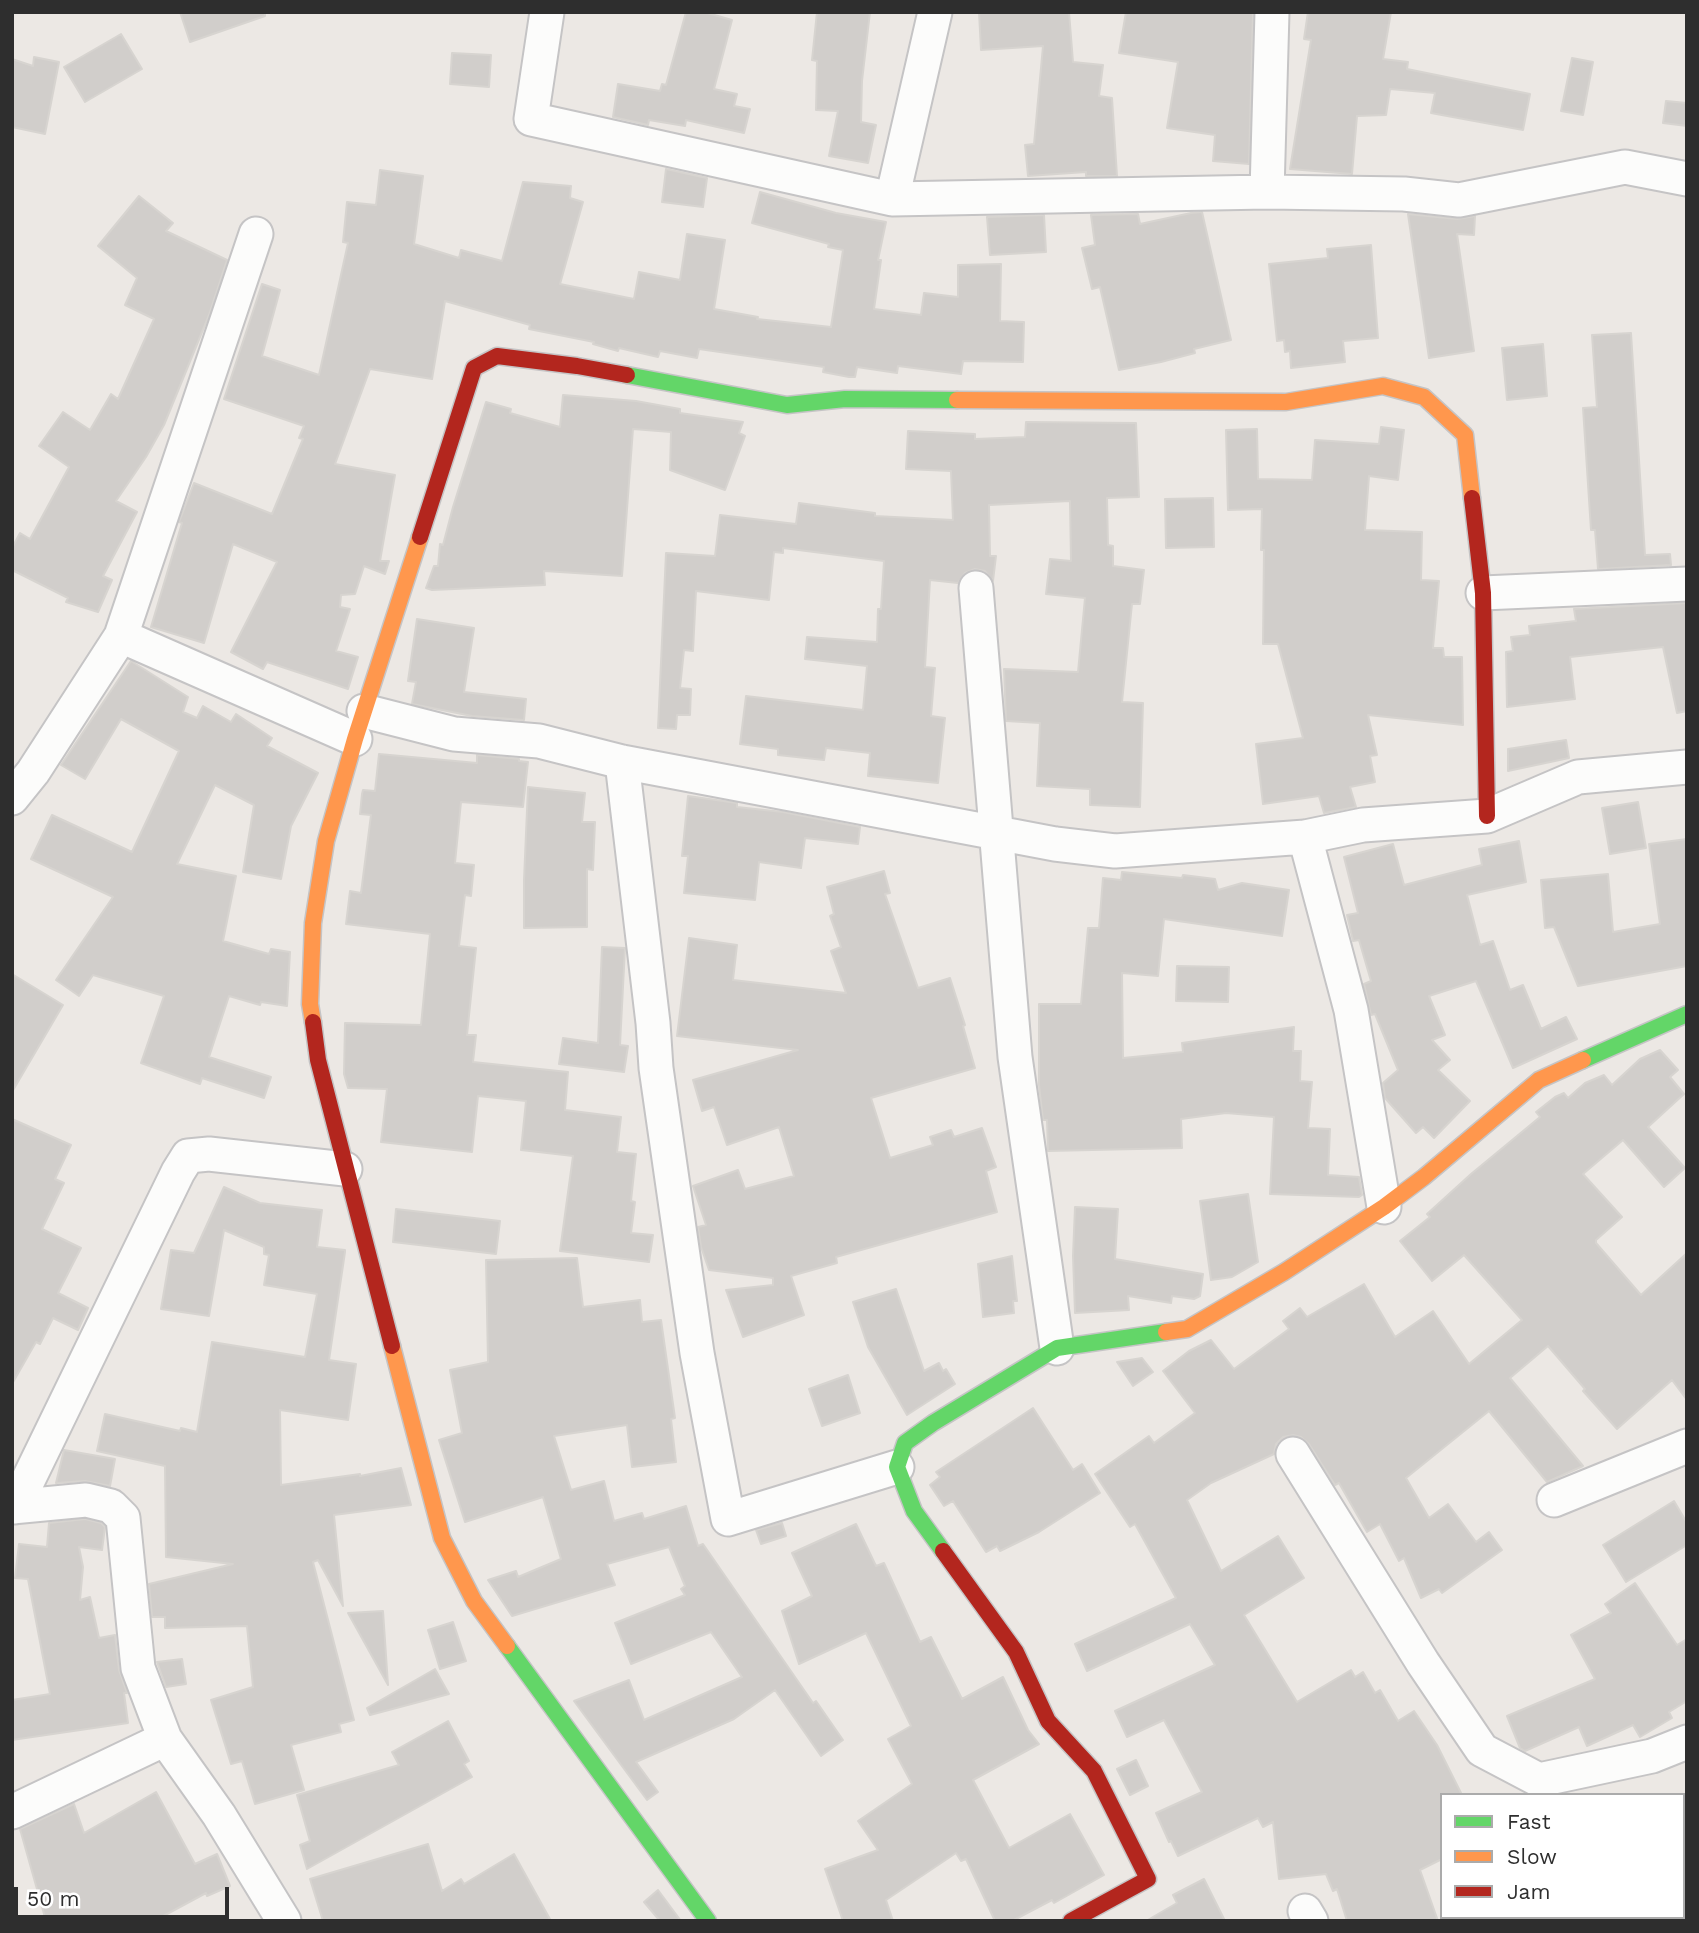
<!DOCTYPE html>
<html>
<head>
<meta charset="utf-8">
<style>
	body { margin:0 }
	#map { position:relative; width:1699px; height:1933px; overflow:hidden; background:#ece8e4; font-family:"Work Sans",sans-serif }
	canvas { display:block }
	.frame { position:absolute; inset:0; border:14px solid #2e2e2e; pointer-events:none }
	.legend { position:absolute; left:1440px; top:1793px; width:245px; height:126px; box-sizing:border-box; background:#fff; border:2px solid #ababab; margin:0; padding:9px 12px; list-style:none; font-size:21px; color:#2e2e2e }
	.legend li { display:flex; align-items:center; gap:14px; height:35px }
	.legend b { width:35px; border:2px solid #ababab }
	.scale { position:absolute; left:14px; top:1887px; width:215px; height:32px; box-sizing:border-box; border:4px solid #2e2e2e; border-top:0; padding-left:9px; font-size:21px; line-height:24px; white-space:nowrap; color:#2e2e2e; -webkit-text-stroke:5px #fff; paint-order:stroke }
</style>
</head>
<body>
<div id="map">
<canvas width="1699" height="1933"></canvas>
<div class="frame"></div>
<ul class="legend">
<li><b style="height:9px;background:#63d668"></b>Fast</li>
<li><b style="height:9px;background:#ff974d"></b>Slow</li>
<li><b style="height:9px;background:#b3261e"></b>Jam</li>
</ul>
<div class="scale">50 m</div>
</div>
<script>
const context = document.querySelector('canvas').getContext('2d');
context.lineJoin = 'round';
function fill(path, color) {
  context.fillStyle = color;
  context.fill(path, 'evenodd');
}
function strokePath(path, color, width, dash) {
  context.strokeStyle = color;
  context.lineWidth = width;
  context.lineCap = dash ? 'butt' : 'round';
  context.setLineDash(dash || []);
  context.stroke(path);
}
const building = new Path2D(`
	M 180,12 L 265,12 L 265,16 L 190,42 Z
	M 686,12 L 704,12 L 732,20 L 714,89 L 737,94 L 734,106 L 750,109 L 744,133 L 686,120 L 685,126 L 649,120 L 648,125 L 613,117 L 618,84 L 660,91 L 662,84 L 666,85 Z
	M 817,12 L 870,12 L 862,81 L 861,122 L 876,125 L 868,163 L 829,156 L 838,111 L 816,110 L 817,61 L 812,60 Z
	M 979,12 L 1069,12 L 1073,62 L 1103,65 L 1099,96 L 1112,98 L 1117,176 L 1086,176 L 1086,172 L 1028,176 L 1025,145 L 1034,144 L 1043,46 L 981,50 Z
	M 1126,12 L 1253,12 L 1249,164 L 1213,161 L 1215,135 L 1167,128 L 1178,62 L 1119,53 Z
	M 1308,12 L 1391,12 L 1383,59 L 1408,62 L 1407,69 L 1530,94 L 1523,130 L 1431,113 L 1435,93 L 1390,89 L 1386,115 L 1357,116 L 1352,174 L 1290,169 L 1311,40 L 1304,39 Z
	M 121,34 L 142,69 L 85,102 L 64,67 Z
	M 452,53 L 491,55 L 489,87 L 450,84 Z
	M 34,57 L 59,62 L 45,134 L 12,127 L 12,59 L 33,66 Z
	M 1572,58 L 1593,62 L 1583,115 L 1561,111 Z
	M 1666,101 L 1687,103 L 1687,126 L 1663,123 Z
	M 666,169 L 707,178 L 703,207 L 662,202 Z
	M 380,170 L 423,176 L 414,244 L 459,258 L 461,250 L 502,261 L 523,182 L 571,186 L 570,198 L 583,202 L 560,284 L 634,299 L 639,272 L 680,280 L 687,234 L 725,240 L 714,309 L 758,317 L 757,319 L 831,327 L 843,250 L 828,247 L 829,244 L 752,223 L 760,192 L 836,213 L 886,222 L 878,260 L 881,260 L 874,309 L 921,315 L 924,293 L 958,297 L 958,265 L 1001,264 L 1000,321 L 1024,322 L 1023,362 L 963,361 L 961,374 L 898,366 L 897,373 L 857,367 L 855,377 L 849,377 L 823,372 L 824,367 L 699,349 L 697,358 L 660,351 L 658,357 L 619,348 L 618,351 L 593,344 L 594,342 L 529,329 L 530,325 L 445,301 L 432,379 L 370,369 L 335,464 L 395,475 L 380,561 L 389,561 L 385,574 L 364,566 L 355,594 L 341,595 L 340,607 L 350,609 L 336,651 L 358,657 L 348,689 L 267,662 L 263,669 L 231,652 L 277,562 L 233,544 L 204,643 L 151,627 L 182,523 L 179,522 L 194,483 L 272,514 L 303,439 L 299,438 L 304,426 L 224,399 L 262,284 L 280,290 L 262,356 L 319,375 L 348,243 L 343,242 L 347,202 L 376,205 Z
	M 139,196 L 173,223 L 166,231 L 227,260 L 209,315 L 164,425 L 146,457 L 116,501 L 137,512 L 103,576 L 112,580 L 98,612 L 66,602 L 68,598 L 12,570 L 12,548 L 20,533 L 30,539 L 69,467 L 39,446 L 63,412 L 90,430 L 111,394 L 118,399 L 154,319 L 125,305 L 137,278 L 98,246 Z
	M 1202,212 L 1231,340 L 1194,349 L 1195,353 L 1161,362 L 1119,370 L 1100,287 L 1092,289 L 1082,248 L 1095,245 L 1091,215 L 1138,214 L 1140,224 L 1191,213 Z
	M 1408,214 L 1457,219 L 1475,216 L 1474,235 L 1457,234 L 1474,351 L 1429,358 Z
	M 1044,215 L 1046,252 L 990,255 L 987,217 Z
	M 1371,245 L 1378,338 L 1343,341 L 1345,362 L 1291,368 L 1290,351 L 1285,352 L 1284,340 L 1277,341 L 1269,264 L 1328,258 L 1327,249 Z
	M 1631,333 L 1645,555 L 1670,554 L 1671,565 L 1598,569 L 1595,530 L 1591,530 L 1583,408 L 1597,407 L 1592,335 Z
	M 1543,344 L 1547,396 L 1507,400 L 1502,348 Z
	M 563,395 L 636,401 L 680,409 L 680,413 L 743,422 L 739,433 L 745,436 L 725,490 L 670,470 L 671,432 L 633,429 L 622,576 L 544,571 L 545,585 L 432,590 L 426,588 L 434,566 L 438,566 L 440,544 L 443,545 L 453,507 L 486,402 L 511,409 L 510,413 L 560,427 Z
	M 1026,422 L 1136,423 L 1139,497 L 1107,498 L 1108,545 L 1113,546 L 1113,566 L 1144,570 L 1140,604 L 1132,604 L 1122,702 L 1143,703 L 1140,807 L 1090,805 L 1090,789 L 1037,786 L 1040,723 L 1006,721 L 1004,669 L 1078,672 L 1085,598 L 1046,594 L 1050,559 L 1071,561 L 1070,501 L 989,505 L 990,556 L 996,556 L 993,581 L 985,571 L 975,569 L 965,573 L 958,583 L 930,580 L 925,667 L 935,668 L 931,716 L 945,718 L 938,783 L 868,776 L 870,753 L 826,748 L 824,760 L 778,755 L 778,749 L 740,744 L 746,696 L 863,710 L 867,666 L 805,659 L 807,637 L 877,642 L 878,609 L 881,609 L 884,561 L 783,548 L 783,553 L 774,552 L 769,600 L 696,591 L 693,651 L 684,650 L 680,688 L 691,689 L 690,715 L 677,715 L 676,729 L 658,728 L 666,553 L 715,556 L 720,515 L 796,524 L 799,503 L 875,513 L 875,516 L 953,520 L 951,471 L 906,469 L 908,431 L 975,434 L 975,439 L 1025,437 Z
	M 1381,427 L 1404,430 L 1398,480 L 1369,476 L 1365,530 L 1422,532 L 1421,580 L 1439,581 L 1433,648 L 1443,648 L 1444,657 L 1462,657 L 1463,725 L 1368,715 L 1377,755 L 1370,756 L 1375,782 L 1350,787 L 1356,807 L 1324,813 L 1319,796 L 1263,804 L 1256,744 L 1303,738 L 1278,644 L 1263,644 L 1264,550 L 1261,550 L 1262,509 L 1228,510 L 1226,430 L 1257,429 L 1258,479 L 1312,480 L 1315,440 L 1379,444 Z
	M 1213,498 L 1214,547 L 1166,548 L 1165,499 Z
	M 1687,603 L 1687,711 L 1677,713 L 1663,647 L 1570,657 L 1575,699 L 1507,707 L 1506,652 L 1513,651 L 1511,637 L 1530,635 L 1529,626 L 1576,621 L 1574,609 Z
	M 417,619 L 474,628 L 464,692 L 526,699 L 524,720 L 472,716 L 412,704 L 416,682 L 408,681 Z
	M 131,661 L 188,697 L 183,712 L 197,718 L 203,706 L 231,722 L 236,714 L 272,738 L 267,746 L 318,773 L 291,826 L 281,879 L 243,872 L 254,805 L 215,785 L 177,864 L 236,876 L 223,941 L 269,954 L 271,949 L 290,952 L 287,1006 L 261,1002 L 260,1005 L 229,996 L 209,1057 L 271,1077 L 264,1098 L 202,1078 L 200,1084 L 141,1063 L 164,996 L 93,975 L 79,996 L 56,980 L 113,897 L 31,859 L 52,815 L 132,852 L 179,751 L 121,719 L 85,779 L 61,765 Z
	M 1566,740 L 1569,758 L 1508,771 L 1508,749 Z
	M 379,754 L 477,763 L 477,755 L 519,759 L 519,761 L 528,762 L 523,807 L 461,802 L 455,863 L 474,865 L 471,896 L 465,895 L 459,946 L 476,948 L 467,1035 L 476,1035 L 473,1062 L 568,1072 L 565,1110 L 621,1117 L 617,1152 L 636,1154 L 631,1201 L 635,1202 L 631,1233 L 653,1235 L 649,1262 L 560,1251 L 573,1156 L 521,1150 L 526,1101 L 478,1096 L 472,1152 L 381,1142 L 387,1089 L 348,1088 L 344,1074 L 345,1023 L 421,1025 L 430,934 L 346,924 L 350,891 L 361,893 L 371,815 L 360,814 L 362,794 L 363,790 L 375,791 Z
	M 528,787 L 585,793 L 582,822 L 595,822 L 593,870 L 587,869 L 587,927 L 524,928 L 524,880 Z
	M 688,796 L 737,803 L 737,807 L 783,812 L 860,827 L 858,844 L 805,838 L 801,868 L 759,862 L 755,900 L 684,893 L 688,856 L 682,856 Z
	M 1638,802 L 1646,848 L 1610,854 L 1602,808 Z
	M 1687,839 L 1687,966 L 1578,986 L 1554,927 L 1545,928 L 1541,880 L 1608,874 L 1613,932 L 1660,924 L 1649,844 Z
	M 1519,841 L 1526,882 L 1467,895 L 1480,945 L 1493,941 L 1510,990 L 1523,985 L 1541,1029 L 1566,1017 L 1577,1039 L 1513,1068 L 1476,981 L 1429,996 L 1445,1035 L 1432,1040 L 1450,1060 L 1438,1070 L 1470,1101 L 1434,1138 L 1423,1127 L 1416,1133 L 1385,1098 L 1383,1083 L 1398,1070 L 1375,1014 L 1371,1015 L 1364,984 L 1371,981 L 1359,940 L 1353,941 L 1347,915 L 1358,913 L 1344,857 L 1393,844 L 1404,885 L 1482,865 L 1479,849 Z
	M 884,871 L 890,893 L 885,894 L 918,988 L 950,978 L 965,1025 L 963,1026 L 975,1068 L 871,1098 L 890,1158 L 933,1145 L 930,1137 L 951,1130 L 954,1137 L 982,1128 L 996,1167 L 986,1171 L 997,1212 L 836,1257 L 837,1263 L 791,1276 L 804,1315 L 743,1337 L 726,1290 L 773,1285 L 773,1278 L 709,1270 L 701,1247 L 698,1227 L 706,1225 L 693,1186 L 738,1170 L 745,1189 L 794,1176 L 779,1127 L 727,1145 L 714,1107 L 702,1111 L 693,1080 L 798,1050 L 677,1036 L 689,938 L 737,945 L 733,980 L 846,993 L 831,951 L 841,947 L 830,916 L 834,914 L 827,887 Z
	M 1122,872 L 1182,878 L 1183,875 L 1215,879 L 1218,890 L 1242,883 L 1289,890 L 1282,936 L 1164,919 L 1158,976 L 1122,973 L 1123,1058 L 1183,1052 L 1182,1043 L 1294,1027 L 1293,1051 L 1301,1051 L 1300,1081 L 1312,1082 L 1308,1128 L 1330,1129 L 1328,1175 L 1359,1177 L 1362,1195 L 1359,1197 L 1270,1194 L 1274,1117 L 1226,1113 L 1181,1119 L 1182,1148 L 1048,1151 L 1047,1120 L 1043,1120 L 1039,1085 L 1039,1004 L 1081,1004 L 1088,928 L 1099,928 L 1103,878 L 1121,880 Z
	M 602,947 L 625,948 L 620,1045 L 628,1046 L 624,1072 L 559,1064 L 563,1038 L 598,1043 Z
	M 1177,966 L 1229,967 L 1228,1002 L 1176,1001 Z
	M 12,974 L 63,1005 L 12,1092 Z
	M 1660,1050 L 1678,1070 L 1670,1077 L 1684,1094 L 1648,1127 L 1685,1168 L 1664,1187 L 1623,1140 L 1583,1174 L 1622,1217 L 1596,1240 L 1596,1243 L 1641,1295 L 1687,1253 L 1687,1400 L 1672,1380 L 1617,1429 L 1583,1391 L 1585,1389 L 1548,1346 L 1510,1378 L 1583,1466 L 1547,1482 L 1489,1411 L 1406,1478 L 1429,1518 L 1448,1504 L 1476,1542 L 1489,1532 L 1502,1550 L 1442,1593 L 1439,1589 L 1421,1598 L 1404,1558 L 1399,1561 L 1380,1524 L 1367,1532 L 1339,1483 L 1335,1485 L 1309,1444 L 1301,1437 L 1293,1435 L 1283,1437 L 1276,1444 L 1274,1454 L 1211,1483 L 1187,1500 L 1221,1571 L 1278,1536 L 1304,1578 L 1244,1615 L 1297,1702 L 1351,1670 L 1355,1677 L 1363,1672 L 1375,1693 L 1380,1690 L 1398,1721 L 1414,1711 L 1437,1745 L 1462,1795 L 1442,1795 L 1442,1859 L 1420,1870 L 1438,1921 L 1347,1921 L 1337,1889 L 1333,1891 L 1326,1874 L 1279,1879 L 1273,1822 L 1263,1827 L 1258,1818 L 1178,1856 L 1171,1841 L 1169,1842 L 1156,1813 L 1202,1792 L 1164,1720 L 1127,1737 L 1115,1711 L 1215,1665 L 1190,1624 L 1087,1671 L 1075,1644 L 1176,1598 L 1135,1524 L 1130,1527 L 1095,1474 L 1149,1436 L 1154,1443 L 1195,1413 L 1163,1371 L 1189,1351 L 1211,1340 L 1234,1369 L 1289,1329 L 1283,1321 L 1300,1308 L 1307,1317 L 1364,1284 L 1395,1337 L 1433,1311 L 1469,1364 L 1522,1320 L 1464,1255 L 1432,1281 L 1400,1241 L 1430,1217 L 1427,1214 L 1471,1174 L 1540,1117 L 1536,1112 L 1555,1097 L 1564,1093 L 1568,1098 L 1585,1083 L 1604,1075 L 1612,1085 L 1640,1059 Z
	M 12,1119 L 71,1145 L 55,1179 L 64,1183 L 42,1229 L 81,1248 L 58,1293 L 88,1308 L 78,1330 L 53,1318 L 40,1344 L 36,1342 L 12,1384 Z
	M 224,1187 L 260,1203 L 322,1210 L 317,1247 L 345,1250 L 345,1252 L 329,1360 L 356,1364 L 348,1420 L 280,1410 L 281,1485 L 360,1474 L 360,1476 L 401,1468 L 411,1505 L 334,1515 L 343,1606 L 318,1560 L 313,1562 L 354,1720 L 339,1724 L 341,1732 L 291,1745 L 304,1790 L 255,1804 L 242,1761 L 231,1764 L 211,1700 L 253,1687 L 247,1626 L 165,1628 L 165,1617 L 152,1617 L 149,1584 L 233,1564 L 166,1557 L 165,1466 L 97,1451 L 105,1414 L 180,1431 L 181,1428 L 197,1432 L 212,1342 L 305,1357 L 317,1294 L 264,1285 L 269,1255 L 264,1254 L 264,1247 L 224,1230 L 209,1316 L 161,1309 L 171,1250 L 194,1253 Z
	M 1248,1194 L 1258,1262 L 1232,1277 L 1211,1280 L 1200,1201 Z
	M 1075,1207 L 1118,1209 L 1115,1259 L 1203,1274 L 1200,1296 L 1194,1299 L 1172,1296 L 1171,1303 L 1128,1296 L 1129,1310 L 1075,1313 L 1073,1256 Z
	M 396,1209 L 500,1221 L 496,1254 L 393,1242 Z
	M 1012,1256 L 1017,1301 L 1013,1301 L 1014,1313 L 983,1317 L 978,1264 Z
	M 577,1258 L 583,1307 L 640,1300 L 642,1322 L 661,1320 L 675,1418 L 671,1419 L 676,1462 L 632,1467 L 627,1425 L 554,1436 L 571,1490 L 604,1481 L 614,1521 L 642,1513 L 644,1519 L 686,1506 L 698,1546 L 703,1544 L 813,1703 L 816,1701 L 843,1740 L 821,1756 L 775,1690 L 734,1719 L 636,1762 L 658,1792 L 647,1800 L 574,1701 L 629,1680 L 644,1720 L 742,1677 L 711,1632 L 631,1664 L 615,1623 L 685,1595 L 681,1589 L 685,1586 L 669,1547 L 607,1564 L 615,1585 L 512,1616 L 488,1580 L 516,1571 L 518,1577 L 561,1559 L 543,1497 L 465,1522 L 439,1440 L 462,1433 L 450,1370 L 488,1362 L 486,1260 Z
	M 896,1289 L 924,1371 L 939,1363 L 943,1371 L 946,1369 L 955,1384 L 907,1415 L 868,1347 L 853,1302 Z
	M 1142,1358 L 1153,1372 L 1133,1386 L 1117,1362 Z
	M 848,1375 L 860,1413 L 822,1426 L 809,1389 Z
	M 1033,1408 L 1073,1470 L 1082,1464 L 1100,1493 L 1039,1532 L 1000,1551 L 997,1546 L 986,1552 L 953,1501 L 944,1506 L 930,1485 L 940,1477 L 936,1472 Z
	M 64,1450 L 115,1459 L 110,1486 L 85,1481 L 56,1483 Z
	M 1674,1501 L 1687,1523 L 1687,1545 L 1626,1582 L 1603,1545 Z
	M 85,1519 L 101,1523 L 105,1527 L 102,1550 L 79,1547 L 83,1567 L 80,1600 L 90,1597 L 99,1638 L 115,1635 L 119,1670 L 127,1693 L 124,1693 L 128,1723 L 12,1740 L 12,1700 L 50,1694 L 28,1579 L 15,1578 L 19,1544 L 47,1547 L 49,1523 Z
	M 782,1523 L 786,1536 L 761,1544 L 756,1530 Z
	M 856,1524 L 876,1566 L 884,1563 L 920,1642 L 931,1637 L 962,1699 L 1003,1677 L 1028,1730 L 1039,1744 L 973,1780 L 1009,1848 L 1070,1814 L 1104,1875 L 1054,1903 L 1052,1900 L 1012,1921 L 995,1921 L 966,1859 L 961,1861 L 956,1853 L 886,1900 L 893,1921 L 843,1921 L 825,1869 L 878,1850 L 858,1821 L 912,1784 L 888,1739 L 911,1726 L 866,1633 L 799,1664 L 782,1611 L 812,1596 L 792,1553 Z
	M 1635,1583 L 1677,1645 L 1687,1639 L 1687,1701 L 1669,1712 L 1672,1718 L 1640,1737 L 1633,1725 L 1587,1746 L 1579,1727 L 1525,1751 L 1520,1748 L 1507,1716 L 1595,1679 L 1571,1635 L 1611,1613 L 1605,1604 Z
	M 383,1611 L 388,1685 L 348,1613 Z
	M 453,1622 L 466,1661 L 440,1669 L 428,1630 Z
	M 182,1659 L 186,1684 L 166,1687 L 157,1662 Z
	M 435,1669 L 449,1694 L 370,1715 L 367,1708 Z
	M 448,1721 L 469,1761 L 464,1764 L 472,1777 L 307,1869 L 300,1845 L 310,1841 L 297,1795 L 399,1765 L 392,1752 Z
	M 1136,1760 L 1148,1786 L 1130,1795 L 1117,1769 Z
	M 156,1792 L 195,1864 L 217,1854 L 230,1886 L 207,1896 L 206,1893 L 154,1921 L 46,1921 L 20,1829 L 74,1804 L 84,1833 Z
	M 428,1844 L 442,1891 L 461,1879 L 464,1884 L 514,1854 L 551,1921 L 323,1921 L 310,1879 Z
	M 1204,1879 L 1225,1921 L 1146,1921 L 1177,1903 L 1173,1895 Z
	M 658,1890 L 681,1921 L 660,1921 L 644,1902 Z`);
const street = new Path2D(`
	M 547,12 L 531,119 L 892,199 L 1267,192 L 1404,194 L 1459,200 L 1625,167 L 1687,179
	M 1267,192 L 1272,12
	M 892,199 L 935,12
	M 976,588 L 1015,1057 L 1057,1348
	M 1483,593 L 1687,584
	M 121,636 L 355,739
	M 364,711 L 454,734 L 539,741 L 622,762 L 1055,844 L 1115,851 L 1305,837 L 1363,825 L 1487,816 L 1578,777 L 1687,767
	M 622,762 L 653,1023 L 656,1068 L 697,1353 L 728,1519 L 897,1467
	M 12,798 L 33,772 L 121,636 L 256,234
	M 1305,837 L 1351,1010 L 1384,1207
	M 1293,1454 L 1423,1663 L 1482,1750 L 1539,1780 L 1652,1756 L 1687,1742
	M 1554,1500 L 1687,1446
	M 12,1507 L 86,1500 L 111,1506 L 123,1518 L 138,1668 L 165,1739 L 219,1815 L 284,1921
	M 15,1507 L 178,1172 L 188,1156 L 209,1154 L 345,1169
	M 12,1812 L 165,1739
	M 1305,1911 L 1311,1921`);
const fast = new Path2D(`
	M 627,375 L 787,405 L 845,399 L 957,400
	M 1583,1060 L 1687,1014
	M 943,1551 L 914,1511 L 897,1467 L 905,1443 L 933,1423 L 1057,1348 L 1166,1332
	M 507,1646 L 708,1921`);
const slow = new Path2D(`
	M 957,400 L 1286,402 L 1383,386 L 1424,397 L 1465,435 L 1472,498
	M 313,1022 L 310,1004 L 313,923 L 326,841 L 355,739 L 420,537
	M 1166,1332 L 1187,1329 L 1284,1272 L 1384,1207 L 1424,1177 L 1539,1080 L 1583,1060
	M 392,1346 L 442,1538 L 474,1601 L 507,1646`);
const jam = new Path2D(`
	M 1472,498 L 1483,593 L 1487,816
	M 420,537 L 474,368 L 497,356 L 577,366 L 627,375
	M 313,1022 L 318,1060 L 392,1346
	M 943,1551 L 1016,1652 L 1048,1721 L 1094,1771 L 1148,1879 L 1071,1921`);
fill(building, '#d1cecb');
strokePath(building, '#d7d4d0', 2);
strokePath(street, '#c5c4c5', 37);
strokePath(fast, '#c5c4c5', 19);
strokePath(slow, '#c5c4c5', 19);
strokePath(jam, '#c5c4c5', 19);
strokePath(street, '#fcfcfb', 33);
strokePath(fast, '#63d668', 16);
strokePath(slow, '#ff974d', 16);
strokePath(jam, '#b3261e', 16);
</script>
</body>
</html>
